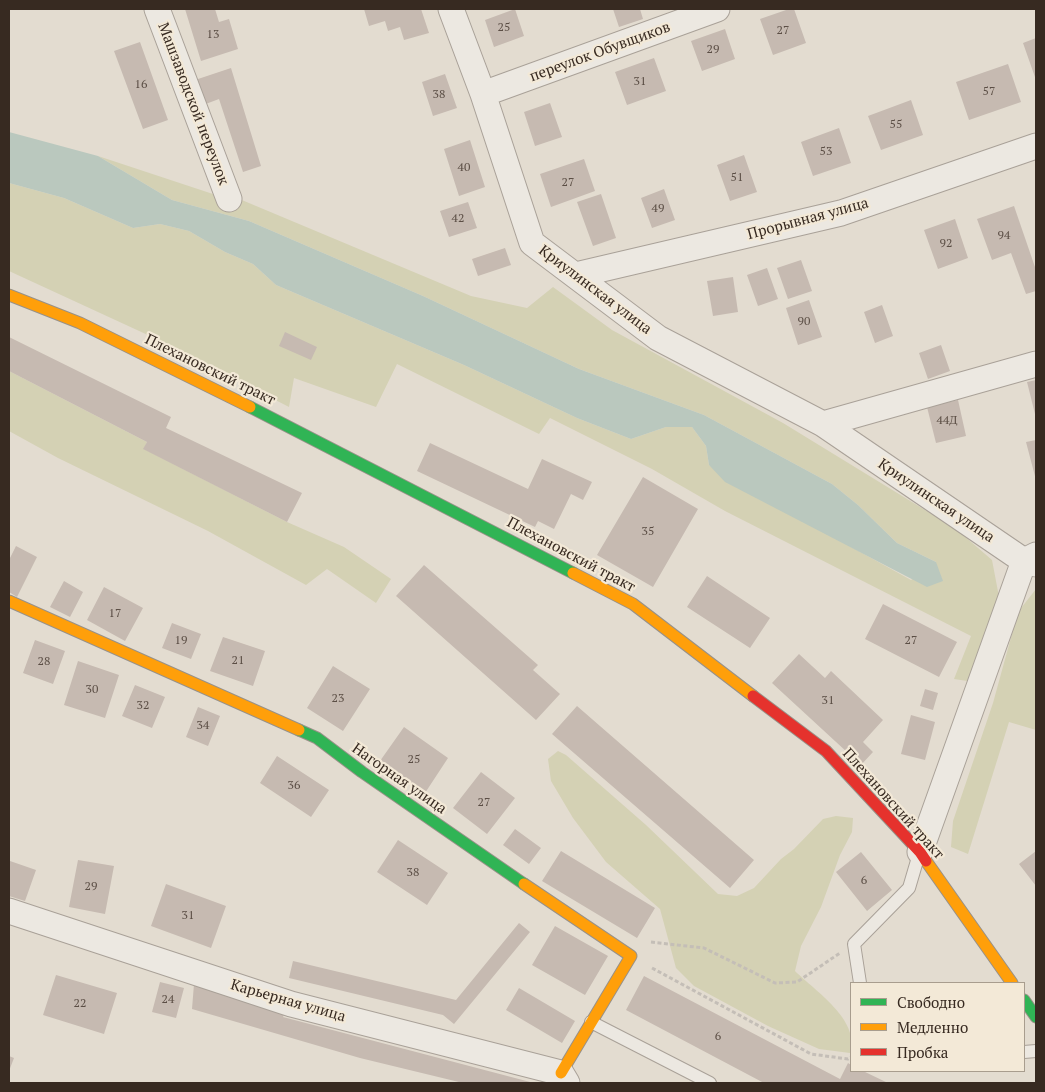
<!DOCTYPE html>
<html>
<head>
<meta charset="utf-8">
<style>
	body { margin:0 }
	#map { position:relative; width:1045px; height:1092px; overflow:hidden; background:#e3dcd0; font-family:"PT Serif",serif }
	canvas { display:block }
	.frame { position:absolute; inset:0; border:10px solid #372a21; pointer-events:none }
	.legend { position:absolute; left:850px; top:982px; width:175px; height:90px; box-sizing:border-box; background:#f3e9d7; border:1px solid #a89d8e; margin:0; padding:6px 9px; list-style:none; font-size:15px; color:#372a21 }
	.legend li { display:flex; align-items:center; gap:10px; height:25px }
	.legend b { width:25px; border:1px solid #a89d8e }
</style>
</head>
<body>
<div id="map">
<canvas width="1045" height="1092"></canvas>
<div class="frame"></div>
<ul class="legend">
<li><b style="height:6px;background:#30b455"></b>Свободно</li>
<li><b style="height:6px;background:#ff9f0a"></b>Медленно</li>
<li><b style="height:6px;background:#e5322d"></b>Пробка</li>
</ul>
</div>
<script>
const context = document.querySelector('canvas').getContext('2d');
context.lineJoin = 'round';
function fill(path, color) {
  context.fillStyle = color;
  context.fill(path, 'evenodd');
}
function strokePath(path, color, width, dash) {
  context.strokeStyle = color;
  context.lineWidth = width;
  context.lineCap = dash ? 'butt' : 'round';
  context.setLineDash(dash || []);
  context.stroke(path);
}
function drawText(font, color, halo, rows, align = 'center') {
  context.font = font + ' "PT Serif",serif';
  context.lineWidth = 4.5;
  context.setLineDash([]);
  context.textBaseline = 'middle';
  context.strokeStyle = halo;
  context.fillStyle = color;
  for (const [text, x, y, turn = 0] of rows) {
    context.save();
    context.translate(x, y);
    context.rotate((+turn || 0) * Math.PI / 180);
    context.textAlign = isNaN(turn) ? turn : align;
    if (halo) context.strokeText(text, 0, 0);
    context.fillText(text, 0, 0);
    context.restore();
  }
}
const green = new Path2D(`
	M 98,156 L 222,197 L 237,198 L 471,296 L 527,308 L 553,287 L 612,330 L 783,423 L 956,529 L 992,560 L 1000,602 L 974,682 L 954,679 L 971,636 L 725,511 L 652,469 L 550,418 L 539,434 L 397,364 L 376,407 L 294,378 L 289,407 L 163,342 L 9,271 L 9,183 L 64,198 L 133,228 L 160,224 L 189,231 L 225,252 L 253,264 L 276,285 L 464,365 L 577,418 L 631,439 L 666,427 L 692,427 L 706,446 L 709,465 L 835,538 L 911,580 L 936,562 L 897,543 L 858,505 L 832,484 L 704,415 L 579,369 L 423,296 L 249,221 L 172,200 Z
	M 9,371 L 147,442 L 144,449 L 287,522 L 344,547 L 391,579 L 376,603 L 327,569 L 306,585 L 208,531 L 58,458 L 9,431 Z
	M 1036,589 L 1036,730 L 1009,722 L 968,854 L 951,847 L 953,821 L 993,703 L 1018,612 Z
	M 558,751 L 566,755 L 646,825 L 718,894 L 737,896 L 754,888 L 781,859 L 794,849 L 823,819 L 836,816 L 853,818 L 852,832 L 840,855 L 821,907 L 801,946 L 795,971 C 815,991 861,1020 850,1053 L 819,1049 L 768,1026 L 694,986 L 676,968 L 660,909 L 606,862 L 573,818 L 551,781 L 548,759 Z`);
const water = new Path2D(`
	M 9,132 L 98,156 L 172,200 L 249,221 L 423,296 L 579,369 L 704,415 L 832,484 L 858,505 L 897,543 L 936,562 L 943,581 L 927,587 L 725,482 L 709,465 L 706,446 L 692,427 L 666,427 L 631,439 L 577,418 L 464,365 L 276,285 L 253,264 L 225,252 L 189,231 L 160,224 L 133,228 L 64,198 L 9,183 Z`);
const building = new Path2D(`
	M 185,9 L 215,9 L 219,22 L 229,19 L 238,49 L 201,61 Z
	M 364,9 L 421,9 L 429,33 L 404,40 L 400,27 L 388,31 L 385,21 L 369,26 Z
	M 515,9 L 524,36 L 494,47 L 485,20 Z
	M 613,9 L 640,9 L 643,19 L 619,27 Z
	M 789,9 L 794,9 L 806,43 L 773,55 L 760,19 Z
	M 725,29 L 735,59 L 702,71 L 691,41 Z
	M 1036,38 L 1036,80 L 1023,43 Z
	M 140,42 L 168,120 L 143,129 L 114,51 Z
	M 654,58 L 666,91 L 627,105 L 615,72 Z
	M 1008,64 L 1021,102 L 969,120 L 956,82 Z
	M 231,68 L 261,166 L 243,172 L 219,99 L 203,105 L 195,80 Z
	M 445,74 L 457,108 L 433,116 L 422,82 Z
	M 911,100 L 923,135 L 881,150 L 868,116 Z
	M 550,103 L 562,137 L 535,146 L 524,112 Z
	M 839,128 L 851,163 L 813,176 L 801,142 Z
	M 470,140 L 485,187 L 459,196 L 444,149 Z
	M 744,155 L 757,192 L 730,201 L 717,165 Z
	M 584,159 L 595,191 L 551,207 L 540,174 Z
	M 664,189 L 675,220 L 652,228 L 641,198 Z
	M 601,194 L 616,238 L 593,246 L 577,202 Z
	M 468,202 L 477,228 L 449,237 L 440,211 Z
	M 1014,206 L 1036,270 L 1036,291 L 1026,294 L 1011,253 L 992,260 L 977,219 Z
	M 955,219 L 968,258 L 938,269 L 924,230 Z
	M 505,248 L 511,265 L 478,276 L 472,259 Z
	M 801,260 L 812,291 L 788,299 L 777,268 Z
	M 767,268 L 778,299 L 758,306 L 747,275 Z
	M 733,277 L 738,312 L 713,316 L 707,281 Z
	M 809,300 L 822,337 L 798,345 L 786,308 Z
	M 882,305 L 893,336 L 875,343 L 864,312 Z
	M 285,332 L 317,347 L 311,360 L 279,346 Z
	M 9,337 L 171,417 L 166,428 L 302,493 L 287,522 L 143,449 L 147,442 L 9,371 Z
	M 941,345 L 950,371 L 928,379 L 919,353 Z
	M 1036,380 L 1036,418 L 1027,382 Z
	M 958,400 L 966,436 L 936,443 L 927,407 Z
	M 1036,440 L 1036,480 L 1026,442 Z
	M 430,443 L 528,489 L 542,459 L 592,482 L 583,500 L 571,494 L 554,529 L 538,521 L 535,527 L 417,471 Z
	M 643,477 L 698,509 L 653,587 L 597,555 Z
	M 16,546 L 37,557 L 17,597 L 9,592 L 9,560 Z
	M 424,565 L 538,665 L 533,670 L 560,694 L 536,720 L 396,596 Z
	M 707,576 L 770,618 L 750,648 L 687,607 Z
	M 64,581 L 83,592 L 70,617 L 50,607 Z
	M 104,587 L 143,608 L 125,641 L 87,620 Z
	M 883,604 L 957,642 L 939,677 L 865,639 Z
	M 172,623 L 201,634 L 191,659 L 162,648 Z
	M 223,637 L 265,651 L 253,686 L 210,671 Z
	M 35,640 L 65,651 L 53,684 L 23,673 Z
	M 799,654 L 825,678 L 831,671 L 883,720 L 863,742 L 873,752 L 861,765 L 772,683 Z
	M 78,661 L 119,675 L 105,718 L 64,705 Z
	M 333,666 L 370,689 L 343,731 L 307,708 Z
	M 135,685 L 165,697 L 152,728 L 122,716 Z
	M 925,689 L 938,693 L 933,710 L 920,706 Z
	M 577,706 L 754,860 L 730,888 L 552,734 Z
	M 198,707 L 220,716 L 208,746 L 186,737 Z
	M 911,715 L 935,722 L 925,760 L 901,754 Z
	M 404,727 L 448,758 L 425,793 L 380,761 Z
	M 277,756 L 329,790 L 311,817 L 260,783 Z
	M 481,772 L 515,798 L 487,834 L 453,808 Z
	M 515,829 L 541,848 L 529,864 L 503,845 Z
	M 398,840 L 448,873 L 427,905 L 377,872 Z
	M 561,851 L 655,908 L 637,938 L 542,881 Z
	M 1036,851 L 1036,886 L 1019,864 Z
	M 861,852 L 892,890 L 867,911 L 836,872 Z
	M 78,860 L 114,866 L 105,914 L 69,907 Z
	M 10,861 L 36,870 L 25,901 L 9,896 Z
	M 166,884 L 226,906 L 211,948 L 151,926 Z
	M 519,923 L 530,932 L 454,1024 L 443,1015 L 289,978 L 293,961 L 456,1000 Z
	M 555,926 L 608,956 L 585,995 L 532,965 Z
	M 56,975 L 117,993 L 104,1034 L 43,1015 Z
	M 644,976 L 840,1079 L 848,1063 L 851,1065 L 851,1071 L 863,1071 L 888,1083 L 764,1083 L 626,1010 Z
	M 160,982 L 184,988 L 176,1018 L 152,1012 Z
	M 194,984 L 285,1013 L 283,1017 L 534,1083 L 463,1083 L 360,1058 L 192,1009 Z
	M 519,988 L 575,1021 L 562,1043 L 506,1010 Z
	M 9,1056 L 14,1058 L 9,1071 Z`);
const path = new Path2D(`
	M 651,942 L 704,948 L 775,983 L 797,982 L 840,953
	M 652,968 L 811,1054 L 848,1059 L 851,1057`);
const lane = new Path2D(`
	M 860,983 L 854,944 L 909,888 L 919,854
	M 591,1022 L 710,1083
	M 1024,1052 L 1036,1051`);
const street = new Path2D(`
	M 157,9 L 229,199
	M 451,9 L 483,94 L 532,243 L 658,338 L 823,424 L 1024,561 L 1036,564
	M 483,94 L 717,9
	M 576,275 L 841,213 L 1036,146
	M 823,424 L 1036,364
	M 920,852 L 1024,561 L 1036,555
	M 9,911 L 291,1004 L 561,1073 L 567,1083`);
const fast = new Path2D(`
	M 250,407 L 573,573
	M 299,730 L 317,738 L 362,772 L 524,884
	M 1024,1000 L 1036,1017`);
const slow = new Path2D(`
	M 9,295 L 80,323 L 250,407
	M 573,573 L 633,604 L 753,696
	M 9,601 L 299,730
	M 926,861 L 1012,983
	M 524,884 L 631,956 L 561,1073`);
const jam = new Path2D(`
	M 753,696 L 826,751 L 920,852 L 926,861`);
const numberNames = [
	["25",504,28],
	["27",783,31],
	["13",213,35],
	["29",713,50],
	["31",640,82],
	["16",141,85],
	["57",989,92],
	["38",439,95],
	["55",896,125],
	["53",826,152],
	["40",464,168],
	["51",737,178],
	["27",568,183],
	["49",658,209],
	["42",458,219],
	["94",1004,236],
	["92",946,244],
	["90",804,322],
	["44Д",947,421],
	["35",648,532],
	["17",115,614],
	["19",181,641],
	["27",911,641],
	["21",238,661],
	["28",44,662],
	["30",92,690],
	["23",338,699],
	["31",828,701],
	["32",143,706],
	["34",203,726],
	["25",414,760],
	["36",294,786],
	["27",484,803],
	["38",413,873],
	["6",864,881],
	["29",91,887],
	["31",188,916],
	["24",168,1000],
	["22",80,1004],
	["6",718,1037]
];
const streetNames = [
	["переулок Обувщиков",600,52,-20],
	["Машзаводской переулок",193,104,69],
	["Прорывная улица",808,219,-15],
	["Криулинская улица",595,290,37],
	["Плехановский тракт",210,370,26],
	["Криулинская улица",936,501,34],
	["Плехановский тракт",571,555,28],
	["Нагорная улица",399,779,35],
	["Плехановский тракт",893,804,48],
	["Карьерная улица",288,1001,16]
];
fill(green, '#d4d1b4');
fill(water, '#bac8be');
fill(building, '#c6bab1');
strokePath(lane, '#a9a198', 14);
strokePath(street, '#a9a198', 27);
strokePath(fast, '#989188', 13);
strokePath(slow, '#989188', 13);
strokePath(jam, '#989188', 13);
strokePath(path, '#c4beb7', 3, [4, 2.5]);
strokePath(lane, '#ece8e1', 12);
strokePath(street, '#ece8e1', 25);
strokePath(fast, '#30b455', 11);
strokePath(slow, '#ff9f0a', 11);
strokePath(jam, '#e5322d', 11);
drawText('12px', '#5b4e45', null, numberNames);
drawText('15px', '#372a21', '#f3e9d7', streetNames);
</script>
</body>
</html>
